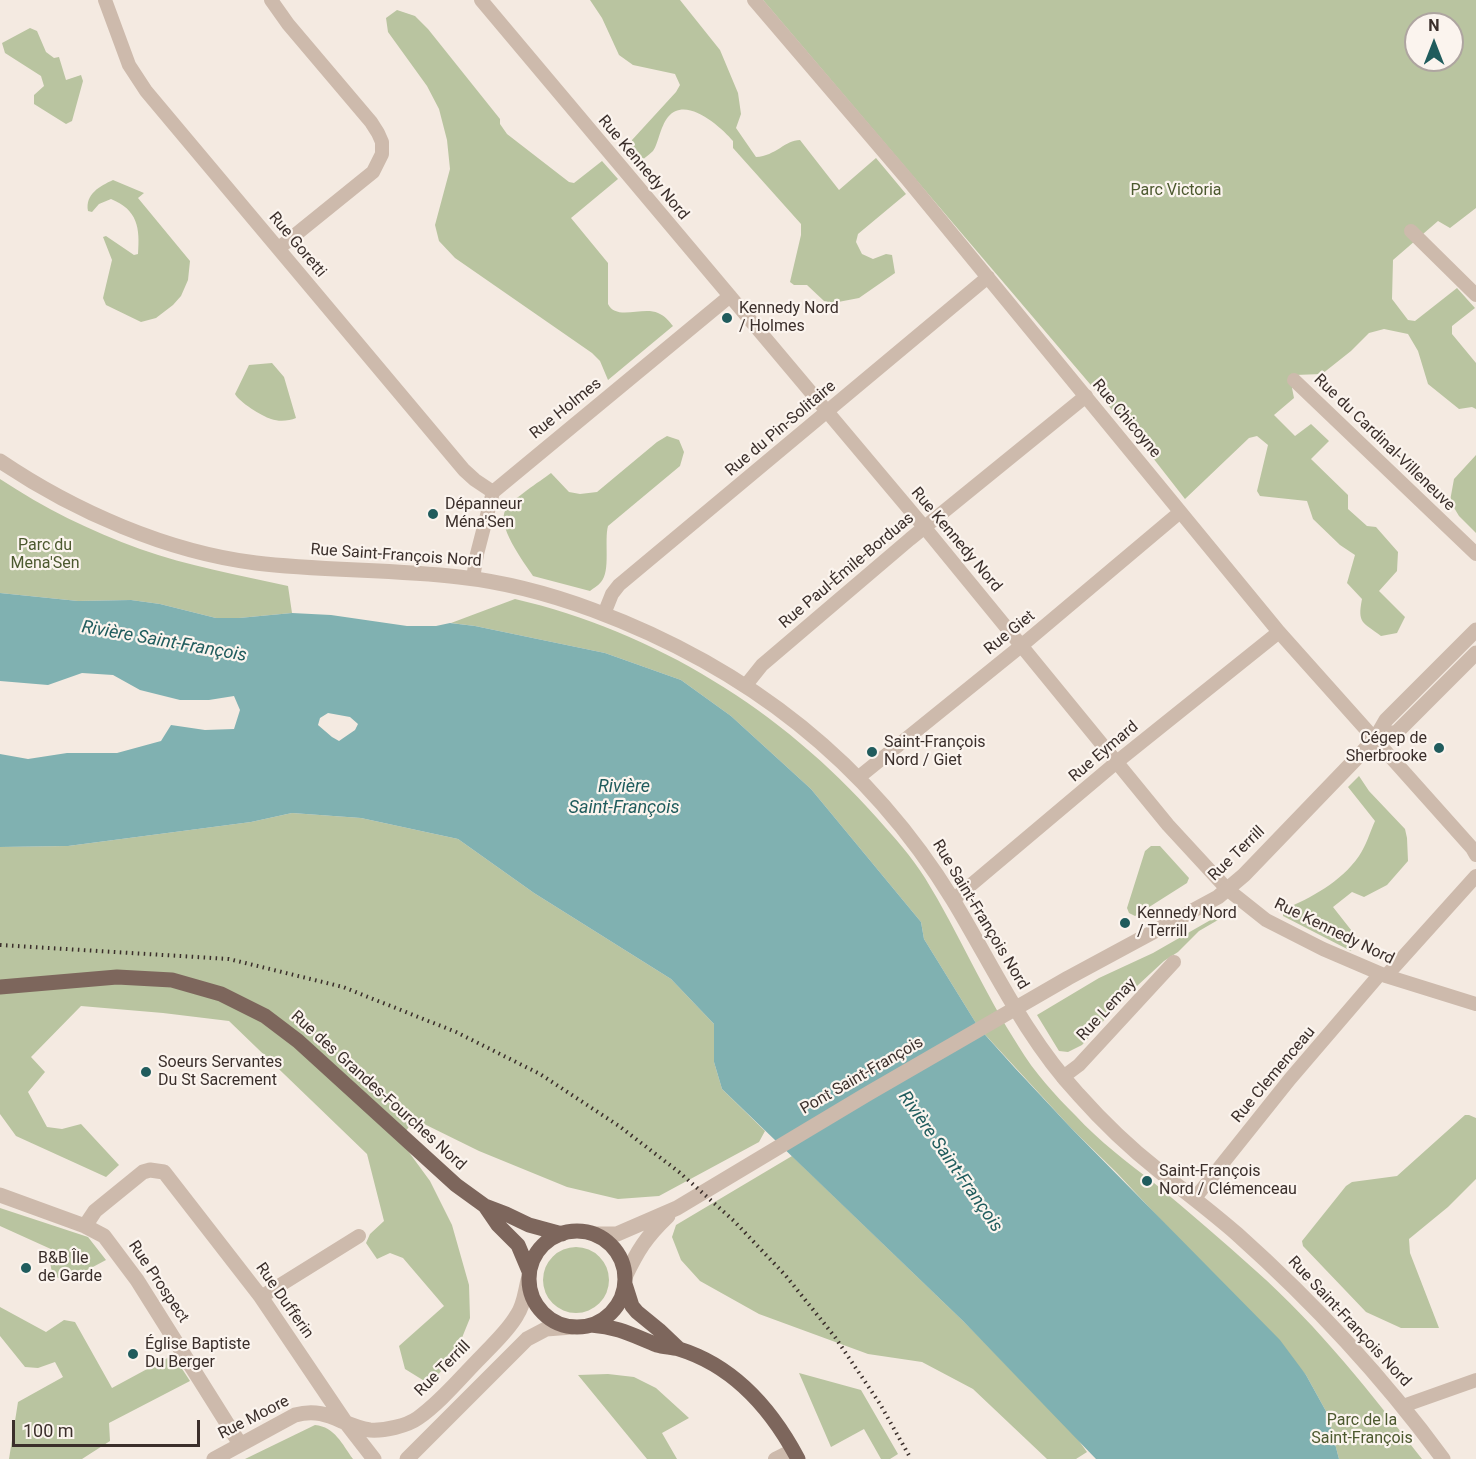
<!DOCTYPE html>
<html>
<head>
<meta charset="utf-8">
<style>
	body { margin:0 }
	#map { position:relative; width:1476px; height:1459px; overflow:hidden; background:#f4eae1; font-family:Roboto,sans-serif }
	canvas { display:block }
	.north { position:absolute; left:1404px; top:12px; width:60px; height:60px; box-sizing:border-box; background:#fbf4ee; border:2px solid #aea5a0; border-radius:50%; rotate:0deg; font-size:16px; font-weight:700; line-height:24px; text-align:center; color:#3b2f2b }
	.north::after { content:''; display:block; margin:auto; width:21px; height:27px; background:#205c5d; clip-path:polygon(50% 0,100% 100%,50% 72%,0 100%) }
	.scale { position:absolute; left:12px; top:1420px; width:188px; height:27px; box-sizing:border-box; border:3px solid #3b2f2b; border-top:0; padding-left:8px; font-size:18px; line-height:21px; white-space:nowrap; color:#3b2f2b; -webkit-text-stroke:4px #fbf4ee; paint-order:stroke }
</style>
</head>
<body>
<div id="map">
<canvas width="1476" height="1459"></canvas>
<div class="north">N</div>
<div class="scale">100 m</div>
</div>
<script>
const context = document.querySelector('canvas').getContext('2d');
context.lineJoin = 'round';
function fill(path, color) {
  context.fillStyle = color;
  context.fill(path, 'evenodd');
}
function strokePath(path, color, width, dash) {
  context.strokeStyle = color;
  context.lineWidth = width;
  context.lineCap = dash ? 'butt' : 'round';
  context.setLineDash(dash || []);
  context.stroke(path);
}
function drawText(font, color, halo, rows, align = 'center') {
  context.font = font + ' Roboto,sans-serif';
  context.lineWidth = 4.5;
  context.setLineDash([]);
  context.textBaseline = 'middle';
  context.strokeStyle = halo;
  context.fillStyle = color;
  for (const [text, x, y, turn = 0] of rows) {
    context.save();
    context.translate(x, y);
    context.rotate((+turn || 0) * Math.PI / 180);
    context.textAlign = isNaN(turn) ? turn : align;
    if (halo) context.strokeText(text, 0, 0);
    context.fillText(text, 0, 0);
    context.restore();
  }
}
const green = new Path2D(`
	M 590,0 L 680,0 L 720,50 L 738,93 L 741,114 L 736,128 L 756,157 C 776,156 785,140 800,140 L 839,190 L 876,158 L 906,194 L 858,234 L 856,242 L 862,254 L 873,259 L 886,254 L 892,255 L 895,273 L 859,298 L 833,303 L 824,301 L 807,285 L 794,285 L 790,282 L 801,235 L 801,224 L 733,148 L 733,141 C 721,127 686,95 668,117 C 660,127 658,145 653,151 C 648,156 640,161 635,165 L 629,161 L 632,140 L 676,92 L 680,85 L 675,74 L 633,65 L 619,55 L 602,18 Z
	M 763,0 L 1476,0 L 1476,208 L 1450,228 L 1438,221 L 1393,260 L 1392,299 L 1408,320 L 1415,321 L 1457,288 L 1475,308 L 1452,326 L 1452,334 L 1476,363 L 1476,409 L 1472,407 L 1459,409 L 1428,384 L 1418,351 L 1408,334 L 1384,329 L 1369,333 L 1351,351 L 1322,374 L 1295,375 L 1292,388 L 1294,398 L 1274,415 L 1295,436 L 1311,424 L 1329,441 L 1311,459 L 1348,495 L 1348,509 L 1367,526 L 1376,527 L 1398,552 L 1397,571 L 1379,591 L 1405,617 L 1397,633 L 1381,636 C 1363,622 1357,624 1362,599 L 1347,583 L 1355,555 L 1340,545 L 1313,519 L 1307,501 L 1260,496 L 1257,491 L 1268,445 L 1257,436 L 1249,438 L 1185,499 L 1153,458 ZM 1416,24 L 1452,24 L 1452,60 L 1416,60 Z
	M 397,10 L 415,16 L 428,29 L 500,119 L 500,124 L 507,134 L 569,182 L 574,183 L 602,161 L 618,179 L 571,218 L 608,263 L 608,304 C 616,321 643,306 658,313 C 665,316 669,321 673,326 L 608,380 L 600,361 L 592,353 L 455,258 L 439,241 L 435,225 L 450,169 L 447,140 L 439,109 L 427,86 L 388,32 L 386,18 Z
	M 30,28 L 37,31 L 46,52 L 54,58 L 59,57 L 66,80 L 81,75 L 83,81 L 72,121 L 66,124 L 34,104 L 34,95 L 44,86 L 41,76 L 5,53 L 2,43 Z
	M 113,180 L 144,193 L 138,198 L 190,261 L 188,280 L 181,296 L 173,305 L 156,318 L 141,322 L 106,305 L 103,298 L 112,260 L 103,237 L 106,236 L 134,255 L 138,254 C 140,228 138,210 111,199 L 99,204 L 92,212 L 88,211 C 85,194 100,186 113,180 Z
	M 272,363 L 284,377 L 296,418 C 289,421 279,422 271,419 C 262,416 239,402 235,394 L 249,365 Z
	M 667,436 L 679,440 L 684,452 L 680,466 L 608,526 C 604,541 611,571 601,582 C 598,586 593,588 590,591 L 533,576 C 524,562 495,525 506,509 C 514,498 539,482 551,473 L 569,492 L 580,494 L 597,492 L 657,442 Z
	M 1476,455 L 1476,533 L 1459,516 L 1450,501 L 1454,479 Z
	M 0,479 C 44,508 90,531 140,549 C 188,566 239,575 288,586 L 292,613 L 239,618 L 216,618 L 160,604 L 131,600 L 78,601 L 0,593 Z
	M 515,599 C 654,631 783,711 877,818 C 894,837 912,857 925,878 C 959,933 984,993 1019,1047 C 1034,1072 1055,1095 1076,1116 C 1099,1141 1127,1162 1154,1183 C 1189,1212 1223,1241 1256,1271 C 1319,1327 1371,1393 1422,1459 L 1339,1459 L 1327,1413 L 1306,1375 L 1117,1173 L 1072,1129 L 979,1028 L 924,939 L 921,922 L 811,789 L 731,716 L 681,680 L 605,653 L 475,626 L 451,623 Z
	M 1359,776 L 1369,791 L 1405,829 L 1407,838 L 1408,861 L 1387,885 L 1364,897 L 1352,892 L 1333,907 L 1355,935 L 1351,951 L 1283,916 L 1283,910 C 1312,897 1340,883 1359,856 C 1366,846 1370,832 1375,821 L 1348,787 Z
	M 292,813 L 361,818 L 458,839 L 534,893 L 671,979 L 714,1024 L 714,1062 L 722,1089 L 765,1131 L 759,1142 L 659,1196 L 618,1199 L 567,1187 L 479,1151 L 414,1119 L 400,1140 L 430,1181 L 452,1225 L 469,1285 L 470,1318 L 455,1355 L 436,1377 L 426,1382 L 405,1369 L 399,1346 L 444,1306 L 403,1258 L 390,1253 L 377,1259 L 366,1243 L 370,1234 L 384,1221 L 367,1154 L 229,1021 L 163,1013 L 81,1006 L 31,1057 L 45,1072 L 28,1092 L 47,1127 L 62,1129 L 81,1124 L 119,1165 L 106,1177 L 16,1136 L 0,1114 L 0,847 L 68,846 L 251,822 Z
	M 1151,846 L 1160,846 L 1189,878 L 1187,883 L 1135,916 L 1129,913 L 1127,908 L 1145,851 Z
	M 1228,910 L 1230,913 L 1199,931 L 1178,952 L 1164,961 L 1123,999 L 1082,1045 L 1068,1052 L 1059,1051 L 1037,1015 L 1099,978 L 1153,953 Z
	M 1465,1115 L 1469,1115 L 1476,1118 L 1476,1179 L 1448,1207 L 1409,1239 L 1410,1253 L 1439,1328 L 1401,1328 L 1366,1312 L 1303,1246 L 1302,1241 L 1346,1186 L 1352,1182 L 1397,1176 Z
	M 792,1156 L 963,1321 L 1074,1434 L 1087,1452 L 1076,1459 L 1047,1459 L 973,1389 L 922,1362 L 868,1354 L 759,1314 L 700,1281 L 681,1260 L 672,1237 L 676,1225 Z
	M 0,1208 L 88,1237 L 106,1260 L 74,1277 L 60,1279 L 52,1274 L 50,1261 L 53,1250 L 0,1226 Z
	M543 1280a33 33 0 1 1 66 0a33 33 0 1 1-66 0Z
	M 0,1307 L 46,1332 L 64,1320 L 75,1322 L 112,1388 L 173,1355 L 190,1381 L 109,1423 L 110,1441 L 82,1459 L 9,1459 L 18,1402 L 63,1377 L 55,1362 L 38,1368 L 25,1367 L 0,1336 Z
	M 799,1373 L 861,1390 L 898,1454 L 890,1459 L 881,1459 L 864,1429 L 831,1447 Z
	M 608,1374 L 634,1377 L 656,1388 L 689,1418 L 662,1433 L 677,1459 L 647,1459 L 578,1375 Z
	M 315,1425 C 335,1427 342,1444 353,1459 L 245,1459 Z`);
const water = new Path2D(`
	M 0,593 L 78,601 L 131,600 L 160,604 L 216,618 L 239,618 L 292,613 L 331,615 L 407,626 L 436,626 L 450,623 L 475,626 L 605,653 L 681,680 L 731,716 L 811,789 L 921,922 L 924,939 L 979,1028 L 1014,1067 L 1072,1129 L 1280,1340 L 1306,1375 L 1327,1413 L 1339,1459 L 1096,1459 L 963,1321 L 722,1089 L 714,1062 L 714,1024 L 671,979 L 534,893 L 458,839 L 361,818 L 292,813 L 251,822 L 68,846 L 0,847 L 0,754 L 28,759 L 67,753 L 117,753 L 161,741 L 171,725 L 205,730 L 234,729 L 240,710 L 234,696 L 209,700 L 180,700 L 140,690 L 113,675 L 82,673 L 48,685 L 0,681 ZM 328,713 L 350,717 L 358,724 L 355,730 L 339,741 L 332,737 L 318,725 L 320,718 Z`);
const minor = new Path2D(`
	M 105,0 L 129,65 L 146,91 L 464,470 L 475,480 L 493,492
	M 271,0 L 288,24 L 371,122 L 378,133 L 382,142 L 382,154 L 373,172 L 279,248
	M 481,0 L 925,528 L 1168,825 L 1227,889 L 1266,920 L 1323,949 L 1386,976 L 1476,1004
	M 754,0 L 907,179 L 1279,632 L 1472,848 L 1476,855
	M 1411,231 L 1476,295
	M 1294,380 L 1476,554
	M 473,578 L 477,554 L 493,492 L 730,296
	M 604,614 L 612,594 L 619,585 L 988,277
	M 746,685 L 762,665 L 910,539 L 1086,396
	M 859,777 L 1021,646 L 1179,513
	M 953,900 L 1118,761 L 1279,632
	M 1386,976 L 1476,876
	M 1063,1077 L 1079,1065 L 1174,962
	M 1195,1198 L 1290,1079 L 1380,974
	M 261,1297 L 359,1236
	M 1403,1406 L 1476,1380
	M 775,1459 L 793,1450`);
const tertiary = new Path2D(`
	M 0,461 C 74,511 167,552 256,563 C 323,571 391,569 459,577 C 505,582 550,594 593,610 C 746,667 867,760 953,900 C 993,966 1025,1037 1078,1094 C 1102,1121 1130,1148 1158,1170 C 1185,1192 1212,1212 1237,1234 C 1313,1302 1383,1377 1443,1459
	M 1375,739 L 1397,732 L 1476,653
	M 0,1195 L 85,1226 L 104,1236 L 137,1280 L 240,1444
	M 85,1226 L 95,1211 L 143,1172 L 150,1170 L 164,1172 L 261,1297 L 346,1423 L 374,1459
	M 594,1234 L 617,1234 L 677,1208 L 869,1093 L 1068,978 L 1218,897 L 1244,875 L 1375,739 L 1386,720 L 1476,630
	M 625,1277 C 638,1250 646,1237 668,1216
	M 214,1459 L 295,1415 C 327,1406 341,1426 370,1430 C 384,1431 407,1426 418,1418 C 442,1401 461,1377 481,1357 C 493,1344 508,1331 517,1315 C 524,1305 525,1292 528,1280
	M 407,1459 L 527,1339 L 546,1329 L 572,1327`);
const primary = new Path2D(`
	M 0,987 L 117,977 L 172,980 L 221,994 L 265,1016 L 298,1041 L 456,1185 L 485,1206 L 498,1225 L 518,1245 L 529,1271
	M 485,1206 L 506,1214 L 529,1225 L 562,1234
	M529 1279a48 48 0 1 1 96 0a48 48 0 1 1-96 0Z
	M 625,1284 L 632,1306 L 637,1312 L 659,1330 L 679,1349
	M 591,1325 C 619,1327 632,1335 657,1345 C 664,1347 672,1347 679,1349 C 734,1366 772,1410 798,1459`);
const rail = new Path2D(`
	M 0,945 L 229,959 L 343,987 L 456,1032 L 540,1074 L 619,1126 L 679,1172 L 734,1221 L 786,1276 L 835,1337 L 880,1404 L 911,1459`);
const markers = [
	[727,318,6,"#205c5d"],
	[433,514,6,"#205c5d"],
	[1439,748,6,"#205c5d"],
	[872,752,6,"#205c5d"],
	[1125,923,6,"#205c5d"],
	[146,1072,6,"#205c5d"],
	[1147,1181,6,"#205c5d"],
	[26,1268,6,"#205c5d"],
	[133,1354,6,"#205c5d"]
];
const streetNames = [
	["Rue Kennedy Nord",643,168,50],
	["Rue Goretti",297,245,50],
	["Rue Holmes",566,409,-39],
	["Rue Chicoyne",1126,419,50],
	["Rue du Pin-Solitaire",781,429,-40],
	["Rue du Cardinal-Villeneuve",1384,443,44],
	["Rue Kennedy Nord",956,540,50],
	["Rue Saint-François Nord",396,556,4],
	["Rue Paul-Émile-Borduas",847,571,-40],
	["Rue Giet",1010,633,-39],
	["Rue Eymard",1104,752,-40],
	["Rue Terrill",1237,854,-44],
	["Rue Saint-François Nord",980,915,59],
	["Rue Kennedy Nord",1334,932,26],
	["Rue Lemay",1107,1010,-47],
	["Rue Clemenceau",1274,1075,-50],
	["Pont Saint-François",862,1076,-30],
	["Rue des Grandes-Fourches Nord",378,1091,42],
	["Rue Prospect",158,1282,56],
	["Rue Dufferin",284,1301,55],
	["Rue Saint-François Nord",1349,1322,47],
	["Rue Terrill",443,1369,-45],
	["Rue Moore",254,1418,-27]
];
const parkNames = [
	["Parc Victoria",1176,191],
	["Parc du",45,546],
	["Mena'Sen",45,564],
	["Parc de la",1362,1421],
	["Saint-François",1362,1439]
];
const poiNames = [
	["Kennedy Nord",739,309],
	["/ Holmes",739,327],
	["Dépanneur",445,505],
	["Ména'Sen",445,523],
	["Cégep de",1427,739,"right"],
	["Sherbrooke",1427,757,"right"],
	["Saint-François",884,743],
	["Nord / Giet",884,761],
	["Kennedy Nord",1137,914],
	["/ Terrill",1137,932],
	["Soeurs Servantes",158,1063],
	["Du St Sacrement",158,1081],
	["Saint-François",1159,1172],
	["Nord / Clémenceau",1159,1190],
	["B&B Île",38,1259],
	["de Garde",38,1277],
	["Église Baptiste",145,1345],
	["Du Berger",145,1363]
];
const waterNames = [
	["Rivière Saint-François",164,642,10],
	["Rivière",624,787],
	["Saint-François",624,808],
	["Rivière Saint-François",950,1162,55]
];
fill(green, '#b9c4a0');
fill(water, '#80b1b1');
strokePath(minor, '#cdbaac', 14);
strokePath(tertiary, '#cdbaac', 15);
strokePath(primary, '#7d665c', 15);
strokePath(rail, '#3b2f2b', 4, [1.5, 4.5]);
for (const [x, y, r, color] of markers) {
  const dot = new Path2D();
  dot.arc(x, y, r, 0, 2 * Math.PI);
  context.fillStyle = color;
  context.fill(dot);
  strokePath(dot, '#fbf4ee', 2);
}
drawText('16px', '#3b2f2b', '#fbf4ee', streetNames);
drawText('16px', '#4c592f', '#fbf4ee', parkNames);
drawText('16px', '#3b2f2b', '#fbf4ee', poiNames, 'left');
drawText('italic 18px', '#205c5d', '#fbf4ee', waterNames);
</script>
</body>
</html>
